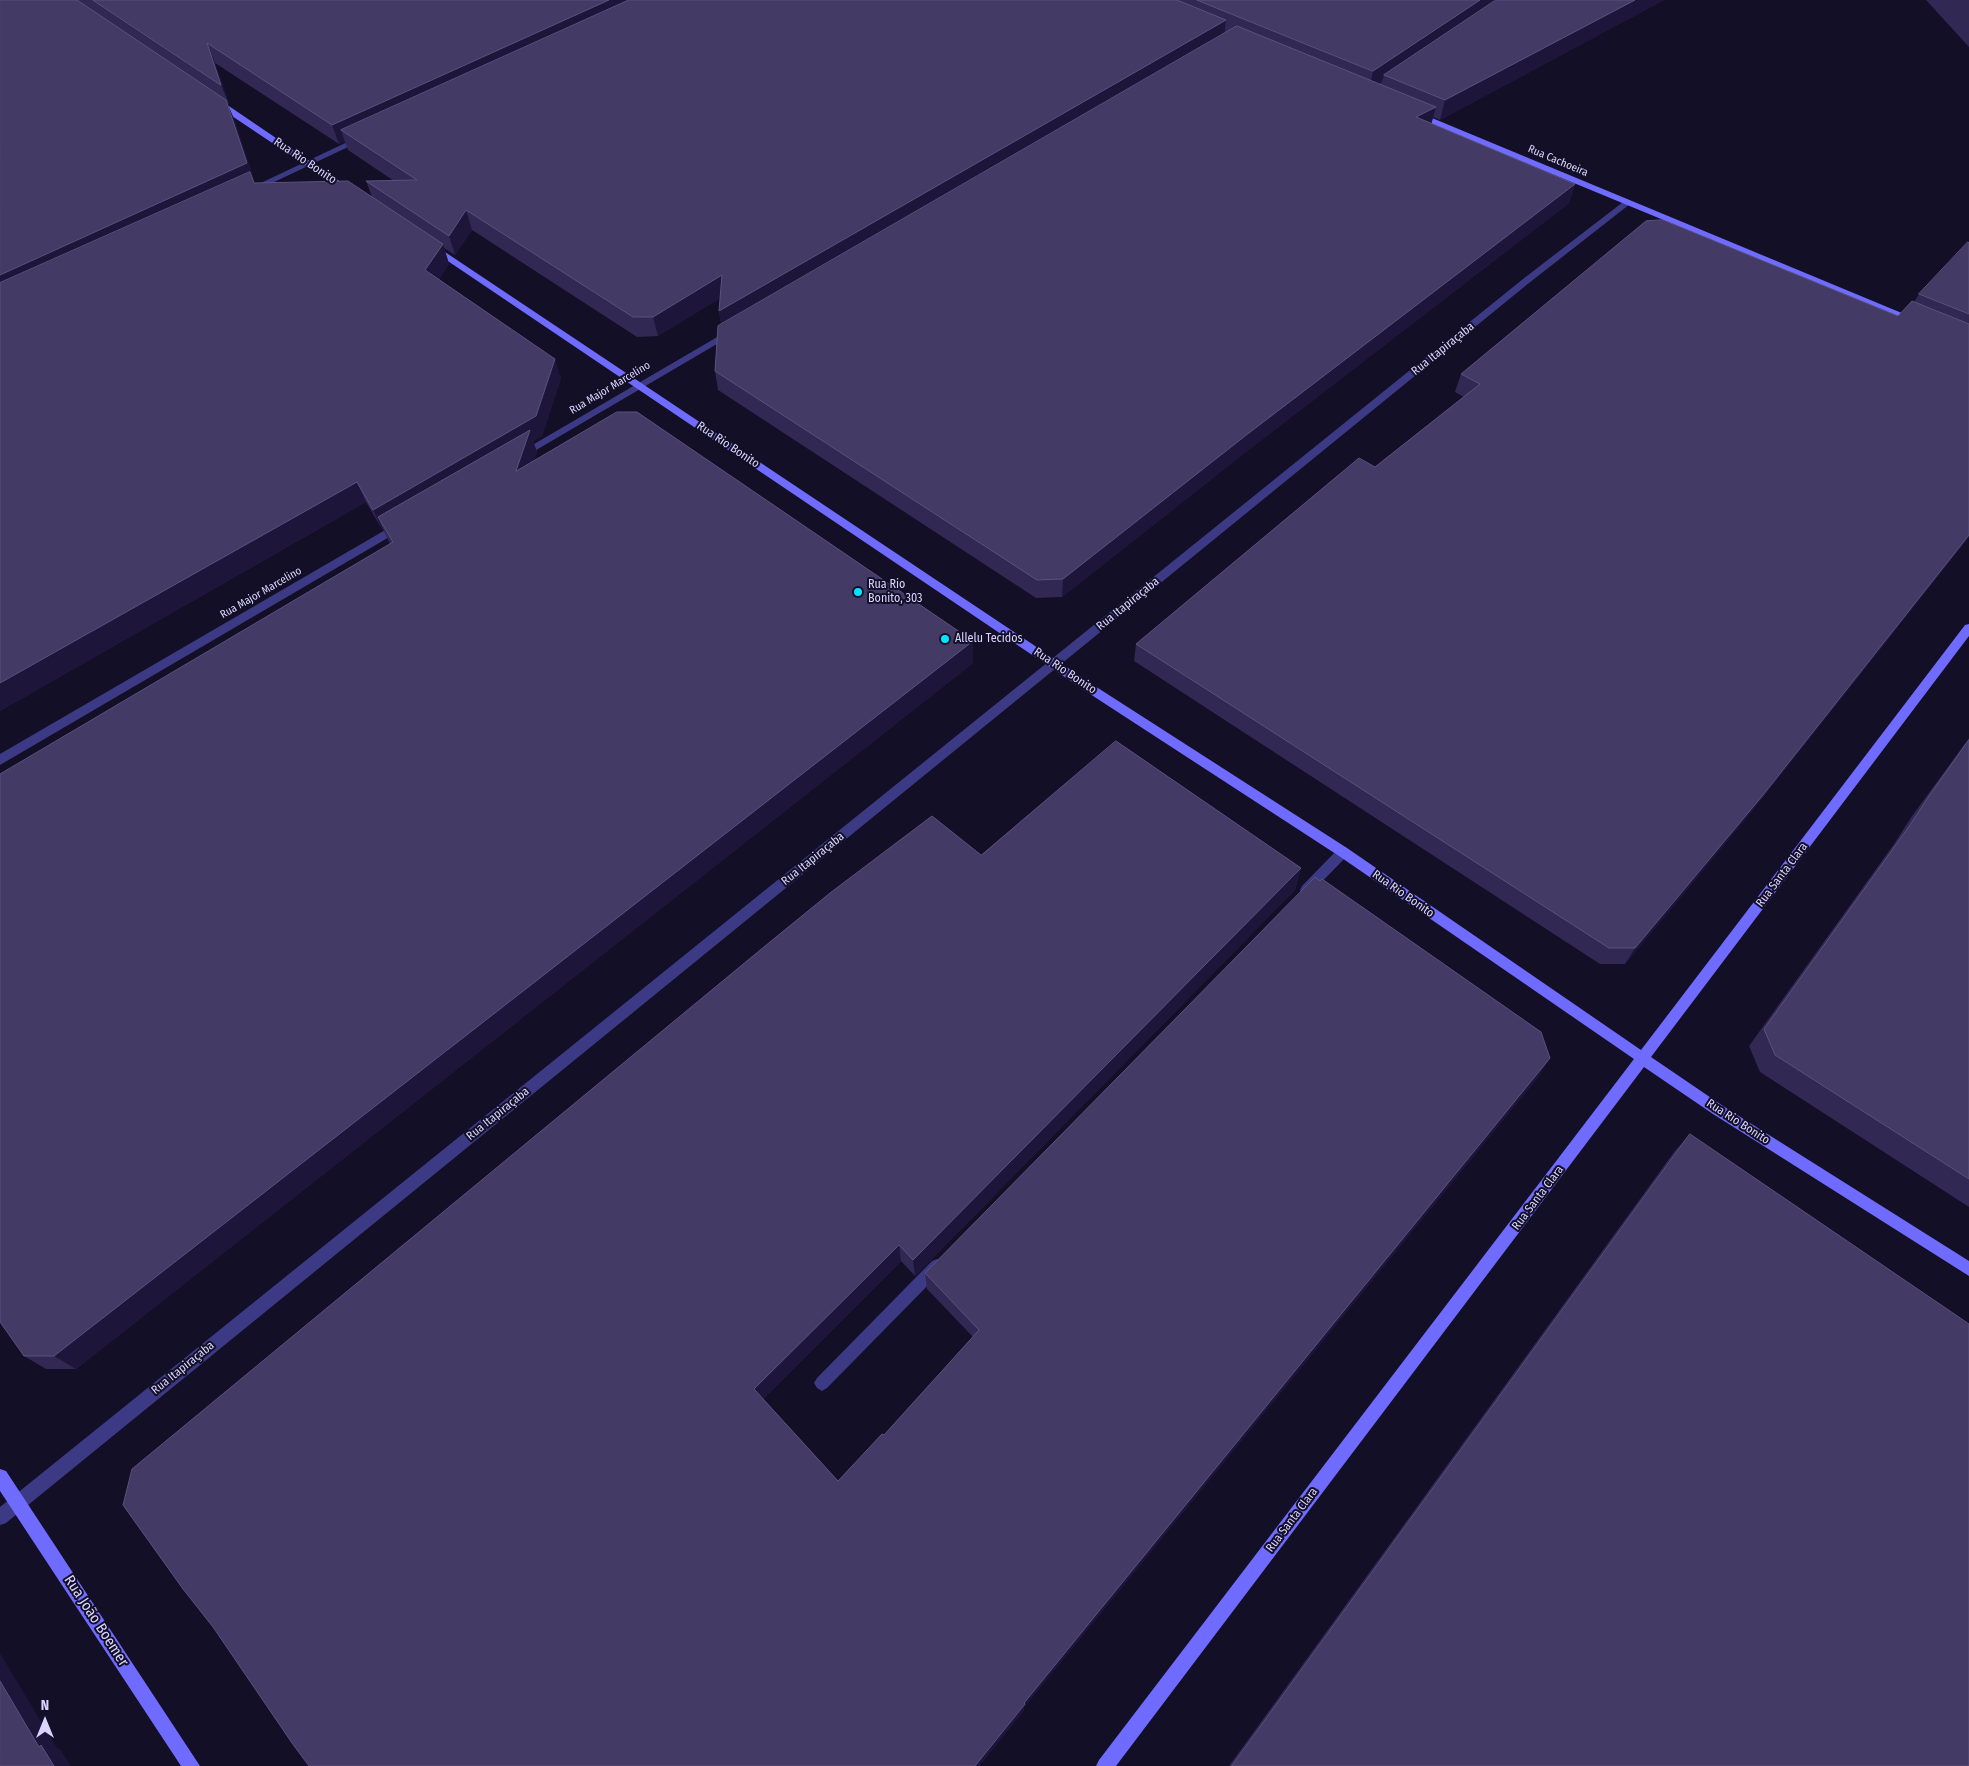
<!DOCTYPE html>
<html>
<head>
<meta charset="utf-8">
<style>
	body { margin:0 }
	#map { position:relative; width:1969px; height:1766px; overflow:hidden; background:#130f26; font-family:"Fira Sans Condensed",sans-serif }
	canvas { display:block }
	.north { position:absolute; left:20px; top:1696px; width:50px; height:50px; -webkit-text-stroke:4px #130f26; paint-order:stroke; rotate:0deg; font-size:14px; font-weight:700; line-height:20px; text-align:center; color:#d9d4ff }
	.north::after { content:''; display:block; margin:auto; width:18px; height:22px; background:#d9d4ff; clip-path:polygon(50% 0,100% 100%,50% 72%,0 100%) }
</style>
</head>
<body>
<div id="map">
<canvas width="1969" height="1766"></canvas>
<div class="north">N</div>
</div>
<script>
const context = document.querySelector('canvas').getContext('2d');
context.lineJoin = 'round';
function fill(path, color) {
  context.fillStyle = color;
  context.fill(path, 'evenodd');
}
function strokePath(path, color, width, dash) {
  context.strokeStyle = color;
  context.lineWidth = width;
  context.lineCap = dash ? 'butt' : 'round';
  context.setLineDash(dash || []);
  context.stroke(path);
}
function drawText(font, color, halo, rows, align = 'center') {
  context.font = font + ' "Fira Sans Condensed",sans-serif';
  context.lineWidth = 4;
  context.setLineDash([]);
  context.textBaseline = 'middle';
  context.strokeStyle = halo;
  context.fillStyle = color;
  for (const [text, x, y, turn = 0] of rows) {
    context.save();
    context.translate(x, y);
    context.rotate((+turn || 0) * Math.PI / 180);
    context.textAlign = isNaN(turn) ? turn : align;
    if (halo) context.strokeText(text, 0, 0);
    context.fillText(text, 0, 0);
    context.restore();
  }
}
const street = new Path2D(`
	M 358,137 L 365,139 L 253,192 L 246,190 Z
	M 1627,199 L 1631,202 L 1630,204 L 1529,283 L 6,1523 L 0,1525 L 0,1507 L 1523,279 Z
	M 731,329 L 734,330 L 734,334 L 526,456 L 518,456 L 517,454 Z
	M 399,522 L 403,523 L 404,526 L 403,529 L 0,765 L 0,754 Z
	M 1343,847 L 1347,848 L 1349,852 L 1347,856 L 1310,894 L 1306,895 L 1302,894 L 1300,890 L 1302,886 L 1339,848 Z
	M 937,1259 L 942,1261 L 944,1266 L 942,1271 L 827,1388 L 822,1391 L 817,1388 L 814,1383 L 817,1378 L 932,1261 Z`);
const secondary = new Path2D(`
	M 214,100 L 220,100 L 354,191 L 347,193 L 214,104 Z
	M 1414,113 L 1420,113 L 1921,321 L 1916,324 L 1913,323 L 1414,117 Z
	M 433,244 L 1098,688 L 1347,848 L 1641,1050 L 1965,625 L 1969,624 L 1969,636 L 1651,1057 L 1723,1106 L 1969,1261 L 1969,1276 L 1713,1114 L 1644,1067 L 1116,1766 L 1096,1766 L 1099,1760 L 1634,1059 L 1339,856 L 1090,694 L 430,249 L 429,247 Z
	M 0,1469 L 6,1471 L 200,1766 L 181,1766 L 0,1491 Z`);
const wall = new Path2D(`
	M 0,0 L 1664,0 L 1440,120 L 1433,117 L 1431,124 L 1575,184 L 1569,203 L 1242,455 L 1062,597 L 1036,598 L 718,390 L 715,371 L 721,324 L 719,311 L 720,298 L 658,336 L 637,337 L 472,230 L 455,255 L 444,248 L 449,264 L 439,279 L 561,378 L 542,436 L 533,441 L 537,452 L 534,460 L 973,641 L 973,663 L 76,1369 L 46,1369 L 24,1356 L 390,544 L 383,529 L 382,529 L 366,502 L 0,711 ZM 215,63 L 339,144 L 345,142 L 348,150 L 394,181 L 366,181 L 372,197 L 255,183 L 234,119 L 227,103 L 229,104 Z
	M 1926,0 L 1969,0 L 1969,47 Z
	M 1969,243 L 1969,537 L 1752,811 L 1625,964 L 1600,964 L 1134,661 L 1136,644 L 1375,467 L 1464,397 L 1455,392 L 1461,374 L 1898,316 L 1914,302 L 1919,294 Z
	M 1969,738 L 1969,1207 L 1760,1072 L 1749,1046 L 1894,844 L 1912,816 Z
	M 981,855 L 1301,868 L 1295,890 L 915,1276 L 901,1261 L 763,1399 L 838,1481 L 884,1435 L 973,1337 L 927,1289 L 925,1273 L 1550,1058 L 1538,1077 L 1024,1707 L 1024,1710 L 979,1766 L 309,1766 Z
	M 1690,1134 L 1969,1766 L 1229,1766 L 1674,1152 Z`);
const shadedWall = new Path2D(`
	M 609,0 L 655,0 L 341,130 L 345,142 L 339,144 L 332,125 Z
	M 1480,0 L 1504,0 L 1384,75 L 1382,82 L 1369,91 L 1373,71 Z
	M 1635,0 L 1664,0 L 1440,120 L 1445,100 Z
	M 1226,20 L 1224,39 L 722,331 L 719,311 Z
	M 207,43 L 215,63 L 229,104 L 221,85 Z
	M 226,100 L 234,119 L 255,183 L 0,300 L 0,275 Z
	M 1436,107 L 1431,125 L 1416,117 Z
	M 1575,184 L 1569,203 L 1242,455 L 1062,597 L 1063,579 L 1245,436 Z
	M 466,210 L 472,230 L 455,255 L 449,236 Z
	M 443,244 L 449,264 L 432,290 L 425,270 Z
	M 722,275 L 725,295 L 658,336 L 653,317 Z
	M 555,359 L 561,378 L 542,436 L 533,441 L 537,452 L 523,494 L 378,517 L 383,529 L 382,529 L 373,510 Z
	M 357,482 L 366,502 L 0,711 L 0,683 Z
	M 1969,535 L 1969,537 L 1752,811 L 1625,964 L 1635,948 Z
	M 973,641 L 973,663 L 76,1369 L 54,1356 Z
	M 1301,868 L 1295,890 L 915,1276 L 913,1260 Z
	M 1550,1058 L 1538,1077 L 1024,1707 L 1024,1710 L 979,1766 L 975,1766 L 1024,1703 Z
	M 899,1245 L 901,1261 L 760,1402 L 754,1389 Z
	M 0,1653 L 57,1748 L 60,1749 L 71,1766 L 54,1766 L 39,1747 L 0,1681 Z`);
const building = new Path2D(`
	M 0,0 L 77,0 L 226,100 L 247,163 L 0,275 Z
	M 93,0 L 609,0 L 332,125 L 207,43 L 221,85 Z
	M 629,0 L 1177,0 L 1226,20 L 719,311 L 722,275 L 653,317 L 633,317 L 466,210 L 449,236 L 366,181 L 417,180 L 341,130 Z
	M 1197,0 L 1480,0 L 1373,71 Z
	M 1496,0 L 1635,0 L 1445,100 L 1384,75 Z
	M 1237,26 L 1436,107 L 1416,117 L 1575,184 L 1245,436 L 1063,579 L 1037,580 L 715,371 L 718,326 Z
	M 250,172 L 254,183 L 348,181 L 443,244 L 425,270 L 555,359 L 536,416 L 373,510 L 357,482 L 0,683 L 0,283 Z
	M 1663,220 L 1898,316 L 1912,301 L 1969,324 L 1969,535 L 1763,795 L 1635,948 L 1609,948 L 1136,644 L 1359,458 L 1375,467 L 1480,384 L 1461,374 L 1646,221 Z
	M 1968,242 L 1969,243 L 1969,314 L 1919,294 Z
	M 617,412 L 637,412 L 973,641 L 54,1356 L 24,1356 L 0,1322 L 0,774 L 393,542 L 378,517 L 530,430 L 516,471 Z
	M 1969,740 L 1969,1179 L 1775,1055 L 1764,1029 L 1910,825 L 1929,796 Z
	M 1116,741 L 1301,868 L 913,1260 L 899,1245 L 754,1389 L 838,1481 L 882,1434 L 884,1435 L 979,1330 L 925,1273 L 1315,877 L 1320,881 L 1322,879 L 1541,1032 L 1550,1058 L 1024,1703 L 1025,1704 L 975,1766 L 309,1766 L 292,1743 L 213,1627 L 183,1589 L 123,1505 L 132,1469 L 759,951 L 830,893 L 932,816 L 981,855 Z
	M 1690,1134 L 1969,1324 L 1969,1766 L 1232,1766 Z
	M 0,1681 L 39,1747 L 41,1745 L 54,1766 L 0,1766 Z`);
const markers = [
	[858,592,5,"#00e5ff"],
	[945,639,5,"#00e5ff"]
];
const farStreetnames = [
	["Rua Cachoeira",1558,161,23],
	["Rua Major Marcelino",610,388,-31],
	["Rua Major Marcelino",261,593,-30]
];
const streetNames = [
	["Rua Rio Bonito",305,161,34],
	["Rua Itapiraçaba",1443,349,-39],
	["Rua Rio Bonito",728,445,34],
	["Rua Itapiraçaba",1128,604,-39],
	["Rua Rio Bonito",1065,671,34],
	["Rua Itapiraçaba",813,859,-39],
	["Rua Santa Clara",1782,875,-53],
	["Rua Rio Bonito",1403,894,35],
	["Rua Itapiraçaba",498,1114,-39],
	["Rua Rio Bonito",1738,1122,33],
	["Rua Santa Clara",1538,1198,-53],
	["Rua Itapiraçaba",183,1368,-39],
	["Rua Santa Clara",1292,1520,-53]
];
const poiNames = [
	["Rua Rio",868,585],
	["Bonito, 303",868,599],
	["Allelu Tecidos",955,639]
];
const nearStreetnames = [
	["Rua João Boemer",96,1621,57]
];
fill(street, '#3d3a85');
fill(secondary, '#6f6bff');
fill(wall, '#312854');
fill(shadedWall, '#1d163a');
fill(building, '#433a66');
strokePath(building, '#5a527e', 1);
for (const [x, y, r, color] of markers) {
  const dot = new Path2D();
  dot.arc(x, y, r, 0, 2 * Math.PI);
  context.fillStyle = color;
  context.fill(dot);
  strokePath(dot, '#130f26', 2);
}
drawText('11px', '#d9d4ff', '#130f26', farStreetnames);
drawText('12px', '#d9d4ff', '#130f26', streetNames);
drawText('12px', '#d9d4ff', '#130f26', poiNames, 'left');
drawText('15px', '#d9d4ff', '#130f26', nearStreetnames);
</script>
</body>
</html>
